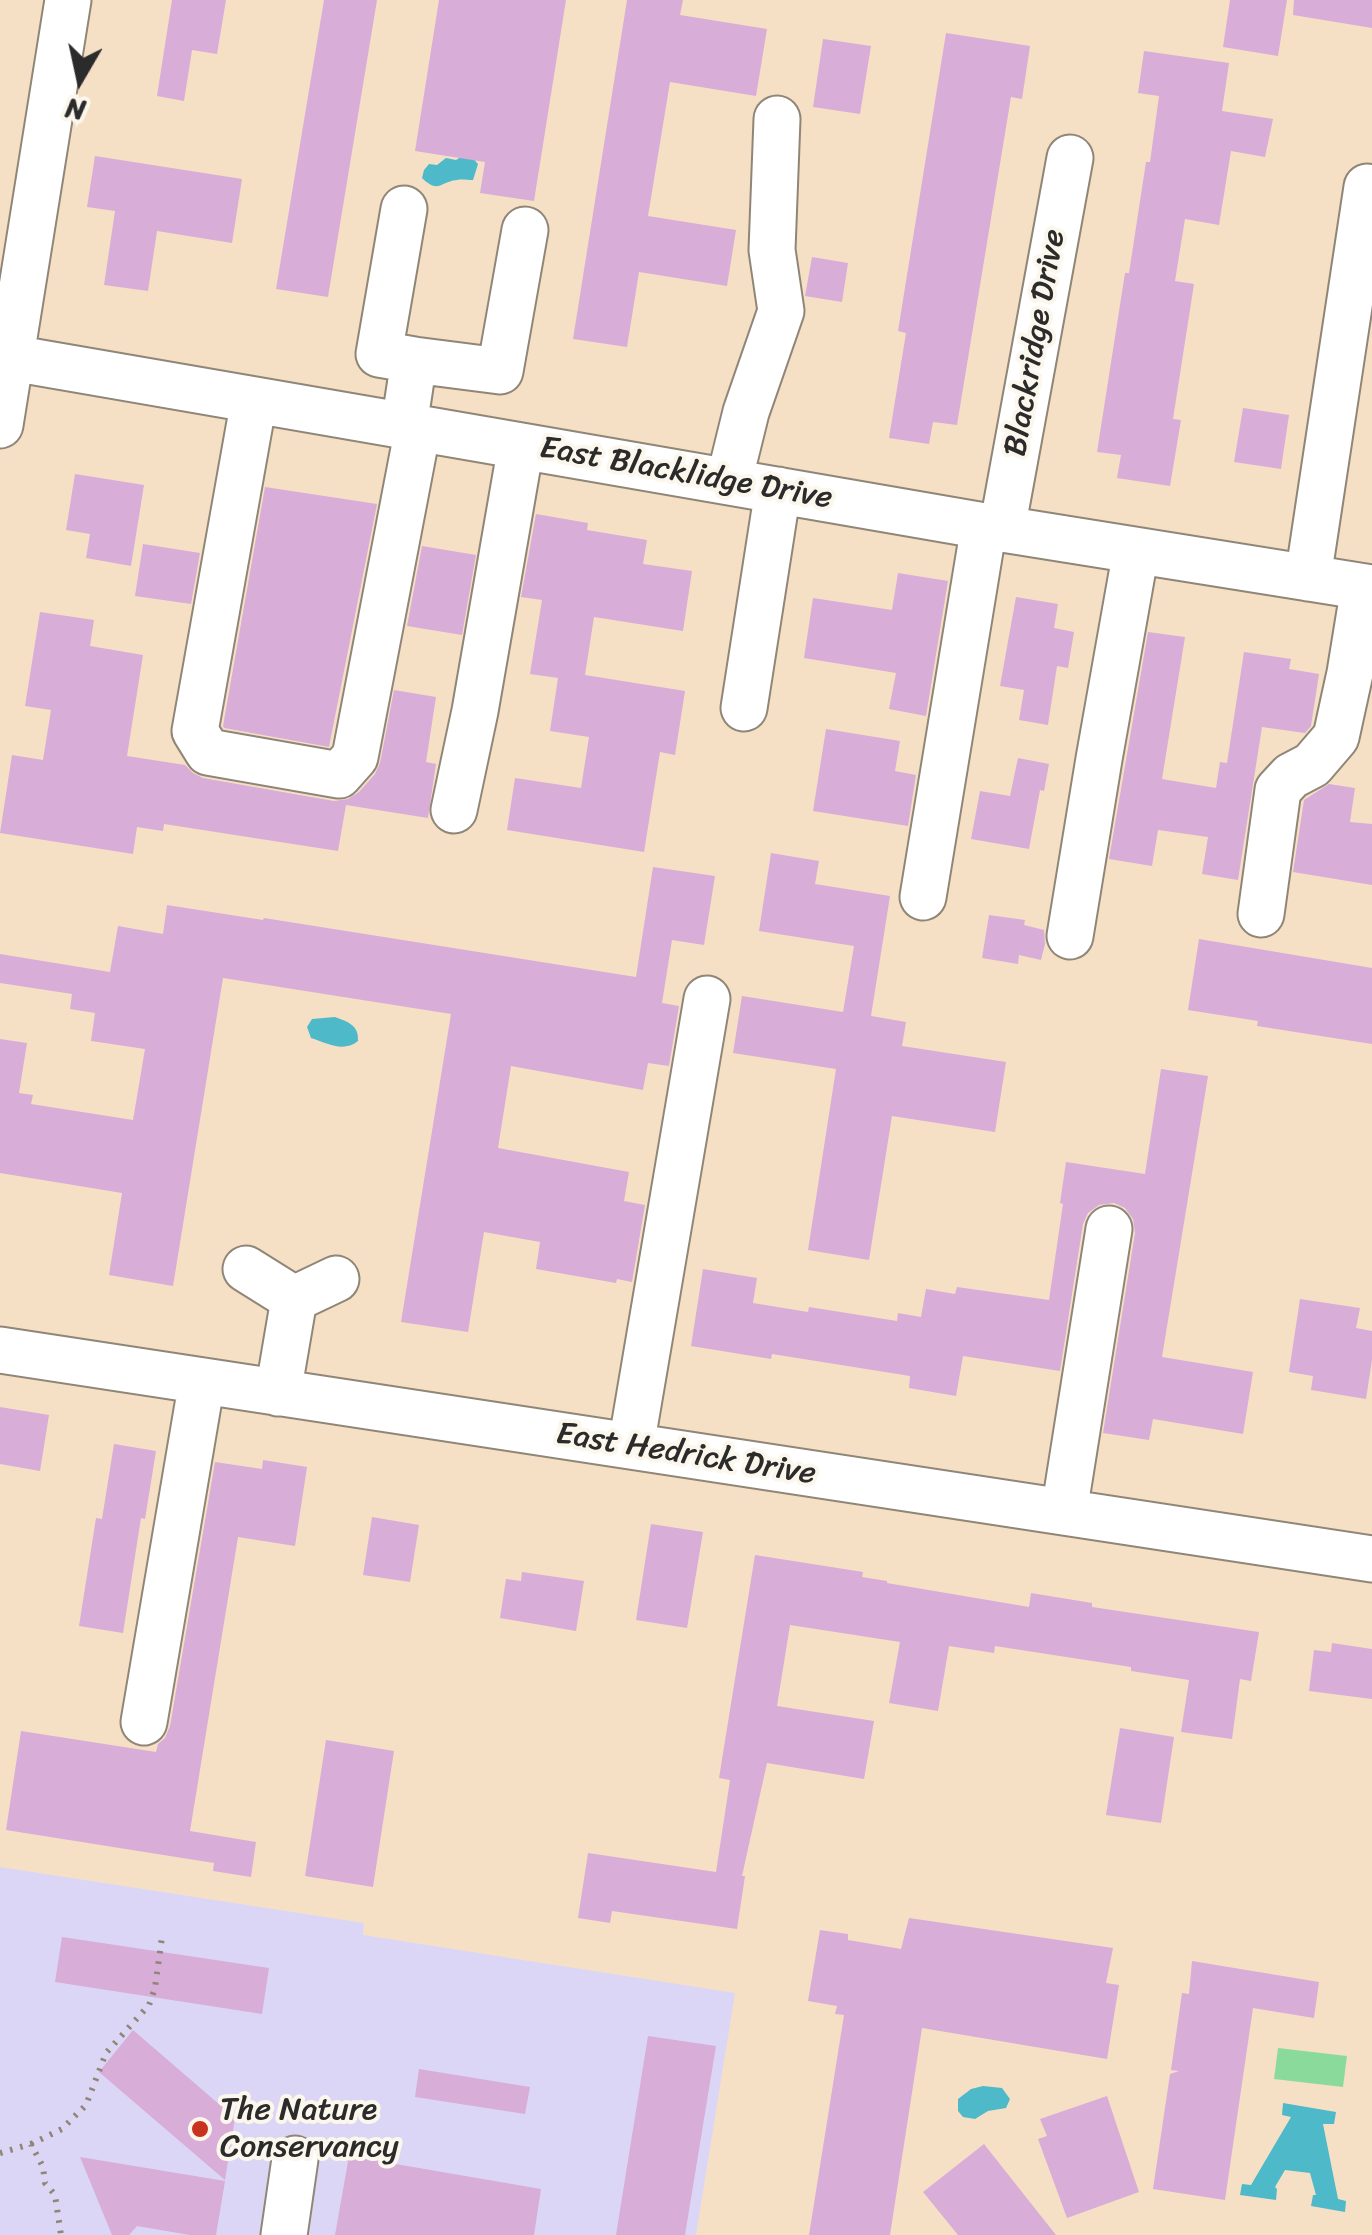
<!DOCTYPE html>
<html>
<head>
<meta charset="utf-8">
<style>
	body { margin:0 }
	#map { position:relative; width:1372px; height:2235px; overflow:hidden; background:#f5e0c5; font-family:Sriracha,sans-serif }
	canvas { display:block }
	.north { position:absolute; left:30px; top:30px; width:100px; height:100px; -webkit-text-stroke:8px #fbf7ec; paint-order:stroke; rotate:189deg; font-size:28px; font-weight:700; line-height:40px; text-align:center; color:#2b2b2b }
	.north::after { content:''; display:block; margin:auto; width:35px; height:45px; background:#2b2b2b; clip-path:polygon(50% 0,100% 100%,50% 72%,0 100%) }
</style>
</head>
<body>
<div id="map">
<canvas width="1372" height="2235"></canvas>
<div class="north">N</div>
</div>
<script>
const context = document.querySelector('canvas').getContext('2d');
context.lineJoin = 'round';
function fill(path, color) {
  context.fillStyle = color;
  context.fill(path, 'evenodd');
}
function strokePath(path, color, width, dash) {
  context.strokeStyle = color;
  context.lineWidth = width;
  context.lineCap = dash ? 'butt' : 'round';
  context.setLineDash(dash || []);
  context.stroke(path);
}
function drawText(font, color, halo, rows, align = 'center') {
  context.font = font + ' Sriracha,sans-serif';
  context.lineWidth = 8;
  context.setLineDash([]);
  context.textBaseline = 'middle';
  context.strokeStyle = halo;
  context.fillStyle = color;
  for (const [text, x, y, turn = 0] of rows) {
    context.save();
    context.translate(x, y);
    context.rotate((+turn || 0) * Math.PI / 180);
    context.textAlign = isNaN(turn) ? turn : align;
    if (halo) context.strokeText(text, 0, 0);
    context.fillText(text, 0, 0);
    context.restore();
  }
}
const built = new Path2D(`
	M 0,1867 L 364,1923 L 363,1935 L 735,1993 L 696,2235 L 0,2235 Z`);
const green = new Path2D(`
	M 1278,2048 L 1347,2056 L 1343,2087 L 1274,2079 Z`);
const water = new Path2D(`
	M 471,156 L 478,164 L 473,180 C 467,180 462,179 457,180 C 439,182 439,194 422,178 L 424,170 L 429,164 L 437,165 L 446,158 L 456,160 L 461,157 Z
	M 335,1017 C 348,1022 359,1025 358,1041 C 343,1053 327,1043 311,1038 L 307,1027 L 312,1019 Z
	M 983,2086 L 1002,2088 L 1010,2099 L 1006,2108 L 988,2111 L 975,2119 L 963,2117 L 958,2111 L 958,2099 L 971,2089 Z
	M 1283,2103 L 1336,2112 L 1334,2124 L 1323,2124 L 1338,2199 L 1346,2201 L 1345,2212 L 1311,2206 L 1313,2195 L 1316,2195 L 1310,2173 L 1285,2170 L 1275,2187 L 1277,2189 L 1276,2200 L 1240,2195 L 1242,2184 L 1251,2185 L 1291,2117 L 1282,2115 Z`);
const building = new Path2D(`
	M 172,0 L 226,0 L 217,54 L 192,50 L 184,101 L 157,96 Z
	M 324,0 L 377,0 L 328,297 L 276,289 Z
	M 439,0 L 566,0 L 534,201 L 480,193 L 485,162 L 415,151 Z
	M 627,0 L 683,0 L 680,15 L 767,29 L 756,96 L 670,82 L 648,216 L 736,230 L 727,286 L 639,272 L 627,347 L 573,339 Z
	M 1230,0 L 1287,0 L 1278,56 L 1223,47 Z
	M 1294,0 L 1372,0 L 1372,28 L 1293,15 Z
	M 946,33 L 1030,46 L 1022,99 L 1011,97 L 957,425 L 933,422 L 929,444 L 889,438 L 906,333 L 898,331 Z
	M 823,39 L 871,46 L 860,114 L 813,107 Z
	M 1144,51 L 1229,63 L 1222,111 L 1273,119 L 1265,157 L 1231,151 L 1219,225 L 1185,219 L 1175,281 L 1194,284 L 1173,419 L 1181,420 L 1170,486 L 1117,478 L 1121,455 L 1097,452 L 1125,273 L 1129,273 L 1146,162 L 1150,162 L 1159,96 L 1138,93 Z
	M 95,156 L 242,179 L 232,243 L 157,231 L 148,291 L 104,285 L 115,211 L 87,207 Z
	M 812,257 L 848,263 L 842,302 L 805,296 Z
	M 1243,408 L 1289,415 L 1281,469 L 1234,462 Z
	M 75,474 L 144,485 L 131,566 L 86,558 L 90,534 L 66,530 Z
	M 265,487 L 377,504 L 329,747 L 224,728 L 223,726 Z
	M 536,514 L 588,523 L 587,530 L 647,540 L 643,564 L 692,571 L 683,631 L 594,617 L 585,675 L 685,691 L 675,755 L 660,752 L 644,852 L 507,830 L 515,778 L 581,788 L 589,737 L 550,731 L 558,678 L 530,674 L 542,600 L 521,597 Z
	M 143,544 L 200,553 L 191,604 L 135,596 Z
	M 422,546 L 476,555 L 462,635 L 407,626 Z
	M 898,573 L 948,581 L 926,716 L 889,709 L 896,673 L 804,658 L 813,598 L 892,610 Z
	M 1016,597 L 1058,604 L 1054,628 L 1074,632 L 1068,668 L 1057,666 L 1048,725 L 1019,720 L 1024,690 L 1000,686 Z
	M 40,612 L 94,620 L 90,646 L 143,655 L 127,756 L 185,765 L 193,773 L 203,778 L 334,801 L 348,799 L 359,792 L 375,774 L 380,763 L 394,690 L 436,697 L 426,762 L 436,764 L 428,818 L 346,805 L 338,851 L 164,824 L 163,831 L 137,827 L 133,854 L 0,833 L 12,755 L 43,760 L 51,710 L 25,706 Z
	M 1148,632 L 1185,637 L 1162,779 L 1216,788 L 1220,762 L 1227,763 L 1244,652 L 1291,659 L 1289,669 L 1319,674 L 1311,726 L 1305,733 L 1262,727 L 1238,880 L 1202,874 L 1208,837 L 1158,830 L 1152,866 L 1109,859 Z
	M 826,729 L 900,741 L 895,771 L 916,775 L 908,826 L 813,811 Z
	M 1018,758 L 1049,764 L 1044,791 L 1040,790 L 1029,849 L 971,839 L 980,791 L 1010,796 Z
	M 1329,784 L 1355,788 L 1350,822 L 1372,824 L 1372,885 L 1293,872 L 1304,800 Z
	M 771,853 L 819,861 L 815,884 L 890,896 L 871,1016 L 906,1022 L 902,1046 L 1006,1062 L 995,1132 L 892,1116 L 869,1260 L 808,1250 L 836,1069 L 733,1053 L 742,996 L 843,1012 L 854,946 L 759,931 Z
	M 653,867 L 715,876 L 704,945 L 672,940 L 662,1003 L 679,1006 L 669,1066 L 648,1063 L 643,1090 L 511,1066 L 498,1148 L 629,1172 L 624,1201 L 645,1205 L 632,1282 L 617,1279 L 616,1283 L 536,1269 L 540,1242 L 484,1232 L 468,1332 L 401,1322 L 451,1014 L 223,978 L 173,1286 L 109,1275 L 122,1193 L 0,1173 L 0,1039 L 27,1043 L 19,1093 L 33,1095 L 31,1104 L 133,1120 L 145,1049 L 91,1041 L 95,1013 L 70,1009 L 72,994 L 0,983 L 0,954 L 110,972 L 118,926 L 163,934 L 167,905 L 263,920 L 264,918 L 636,977 Z
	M 989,915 L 1025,920 L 1024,925 L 1044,930 L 1045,944 L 1041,960 L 1019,955 L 1018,964 L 982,958 Z
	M 1199,939 L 1372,968 L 1372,1044 L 1257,1026 L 1258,1021 L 1188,1010 Z
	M 1161,1069 L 1208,1076 L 1162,1357 L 1253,1372 L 1243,1434 L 1153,1419 L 1149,1440 L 1103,1433 L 1135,1233 L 1133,1219 L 1125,1208 L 1114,1203 L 1099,1205 L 1088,1213 L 1083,1224 L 1060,1371 L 963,1356 L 956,1396 L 909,1388 L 910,1376 L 772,1354 L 771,1359 L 691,1346 L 703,1269 L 757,1278 L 753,1303 L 808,1312 L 809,1307 L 897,1321 L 898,1313 L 921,1317 L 926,1289 L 955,1294 L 957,1287 L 1049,1300 L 1063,1204 L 1060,1203 L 1066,1162 L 1145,1174 Z
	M 1300,1299 L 1360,1308 L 1356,1328 L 1372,1331 L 1372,1360 L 1366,1399 L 1311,1390 L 1313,1376 L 1289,1372 Z
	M 0,1407 L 49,1415 L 40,1471 L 0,1464 Z
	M 114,1444 L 156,1451 L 145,1519 L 141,1518 L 123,1633 L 79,1626 L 96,1518 L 102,1519 Z
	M 263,1460 L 307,1467 L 295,1546 L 238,1537 L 190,1831 L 256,1842 L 251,1877 L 213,1871 L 214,1863 L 6,1830 L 21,1731 L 156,1752 L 158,1744 L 165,1738 L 170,1726 L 215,1462 L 262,1469 Z
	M 372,1517 L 419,1525 L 410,1582 L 363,1575 Z
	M 651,1524 L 703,1532 L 687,1628 L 636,1620 Z
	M 755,1555 L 863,1572 L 862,1577 L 887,1581 L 887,1583 L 1029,1607 L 1031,1593 L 1092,1603 L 1092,1607 L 1259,1632 L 1251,1681 L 1240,1679 L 1232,1739 L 1181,1732 L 1189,1680 L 1131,1671 L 1131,1667 L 995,1646 L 994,1653 L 949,1646 L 938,1711 L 889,1703 L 900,1642 L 790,1625 L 777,1706 L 874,1721 L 864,1779 L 767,1763 L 742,1876 L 745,1876 L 737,1929 L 612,1911 L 610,1923 L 578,1918 L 588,1853 L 716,1872 L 730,1780 L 719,1778 Z
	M 522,1572 L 584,1581 L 576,1631 L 500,1618 L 506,1579 L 521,1581 Z
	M 1332,1643 L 1372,1649 L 1372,1699 L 1309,1691 L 1314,1650 L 1331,1652 Z
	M 1120,1728 L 1174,1737 L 1161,1823 L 1106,1815 Z
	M 326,1740 L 394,1751 L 373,1887 L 305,1876 Z
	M 909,1918 L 1113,1948 L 1106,1983 L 1119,1985 L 1107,2059 L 922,2028 L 890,2235 L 809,2235 L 844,2015 L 835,2014 L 837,2006 L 808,2001 L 820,1930 L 848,1934 L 848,1940 L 901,1949 Z
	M 62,1937 L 269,1968 L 262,2014 L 55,1982 Z
	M 1192,1961 L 1319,1982 L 1314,2018 L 1253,2008 L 1225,2200 L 1153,2189 L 1170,2074 L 1179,2071 L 1171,2070 L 1182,1993 L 1189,1994 Z
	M 133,2030 L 235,2118 L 225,2180 L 99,2072 Z
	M 648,2036 L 716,2046 L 685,2235 L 616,2235 Z
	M 419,2069 L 530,2087 L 525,2114 L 415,2097 Z
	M 1107,2096 L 1139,2192 L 1067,2218 L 1038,2139 L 1047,2136 L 1040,2119 Z
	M 984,2144 L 1037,2211 L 1056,2235 L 958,2235 L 923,2192 Z
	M 349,2156 L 541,2189 L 534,2235 L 335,2235 Z
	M 80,2157 L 225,2181 L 216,2235 L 190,2235 L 137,2226 L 129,2235 L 112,2235 Z`);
const path = new Path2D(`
	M 31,2144 L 62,2129 L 86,2105 L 106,2053 L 149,2005 L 155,1988 L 162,1937
	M 0,2153 L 31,2144 L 43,2167 L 45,2183 L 55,2195 L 61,2235`);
const minor = new Path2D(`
	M 404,209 L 379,354 L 414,360
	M 0,356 L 984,526 L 1372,588
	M 254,400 L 195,731 L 208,752 L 339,775 L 355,757 L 418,428
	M 0,425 L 68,0
	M 404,426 L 414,360 L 500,371 L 525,230
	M 729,481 L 746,412 L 781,311 L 772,250 L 777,119
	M 1002,529 L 1070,158
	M 1308,578 L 1367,187
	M 744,708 L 778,490
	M 454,810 L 475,711 L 521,446
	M 923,897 L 984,526
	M 1261,914 L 1278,790 L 1291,776 L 1312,765 L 1336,737 L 1350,673 L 1364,587
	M 1070,936 L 1099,759 L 1136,551
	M 246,1269 L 294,1299
	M 0,1350 L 1372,1559
	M 278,1393 L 294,1299 L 336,1279
	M 631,1446 L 707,999
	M 1064,1512 L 1109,1229
	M 144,1722 L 202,1381
	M 284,2235 L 295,2159`);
const markers = [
	[200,2129,10,"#c8321e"]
];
const streetNames = [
	["Blackridge Drive",1036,343,-80],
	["East Blacklidge Drive",686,474,10],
	["East Hedrick Drive",686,1455,9]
];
const poiNames = [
	["The Nature",220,2111],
	["Conservancy",220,2148]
];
fill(built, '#dcd6f6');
fill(green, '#8adb9b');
fill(water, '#4db9c9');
fill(building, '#d8add8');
strokePath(minor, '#908678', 49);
strokePath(path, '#908678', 6, [2.5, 8]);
strokePath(minor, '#fff', 45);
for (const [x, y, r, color] of markers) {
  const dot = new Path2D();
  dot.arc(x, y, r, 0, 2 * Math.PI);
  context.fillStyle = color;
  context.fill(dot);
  strokePath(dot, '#fbf7ec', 4);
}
drawText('32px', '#2b2b2b', '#fbf7ec', streetNames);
drawText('32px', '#2b2b2b', '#fbf7ec', poiNames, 'left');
</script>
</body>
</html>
